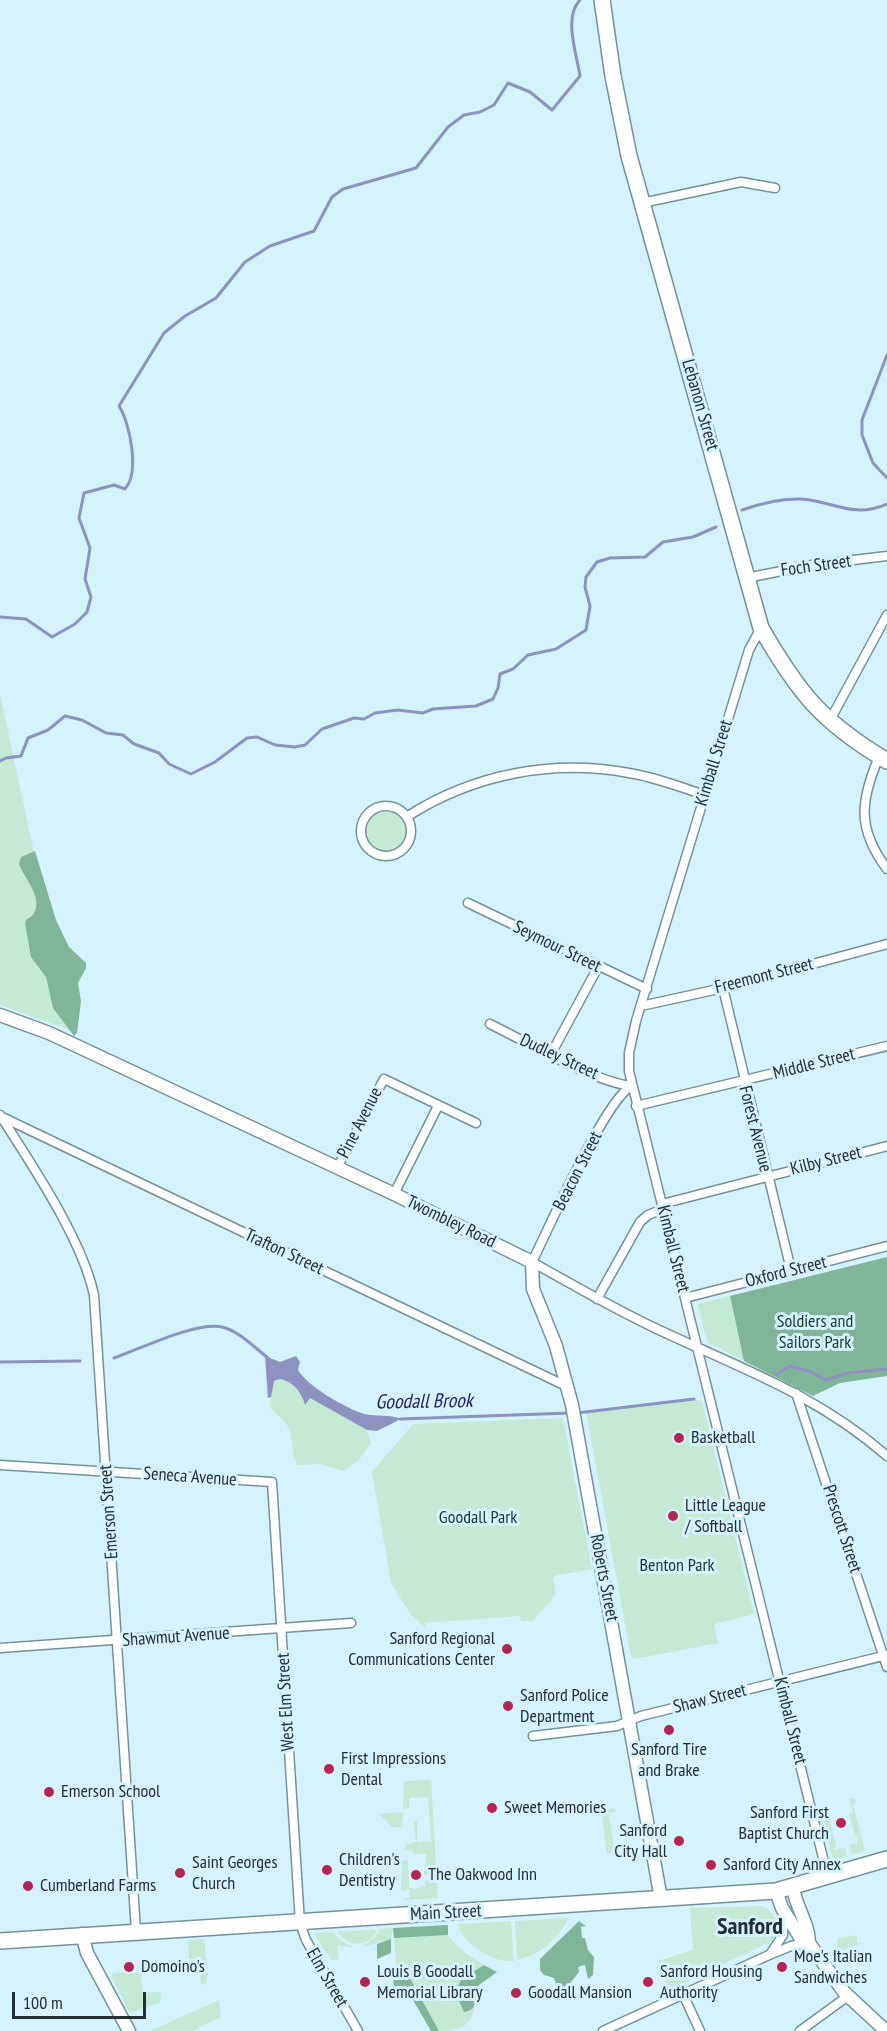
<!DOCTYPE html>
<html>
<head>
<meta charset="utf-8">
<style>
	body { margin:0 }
	#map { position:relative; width:887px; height:2031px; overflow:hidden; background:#d5f3fd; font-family:"PT Sans Narrow",sans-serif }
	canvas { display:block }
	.scale { position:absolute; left:12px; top:1992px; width:134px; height:27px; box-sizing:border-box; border:3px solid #242f33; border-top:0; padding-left:8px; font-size:18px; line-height:21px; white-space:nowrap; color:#242f33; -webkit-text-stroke:4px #d5f3fd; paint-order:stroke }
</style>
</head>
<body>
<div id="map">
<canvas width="887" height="2031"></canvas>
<div class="scale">100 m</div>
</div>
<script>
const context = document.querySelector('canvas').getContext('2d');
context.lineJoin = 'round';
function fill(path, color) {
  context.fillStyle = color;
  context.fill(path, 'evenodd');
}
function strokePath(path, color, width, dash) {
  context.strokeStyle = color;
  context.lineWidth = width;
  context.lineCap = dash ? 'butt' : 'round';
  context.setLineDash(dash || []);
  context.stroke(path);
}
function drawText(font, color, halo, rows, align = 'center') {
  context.font = font + ' "PT Sans Narrow",sans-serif';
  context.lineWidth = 6;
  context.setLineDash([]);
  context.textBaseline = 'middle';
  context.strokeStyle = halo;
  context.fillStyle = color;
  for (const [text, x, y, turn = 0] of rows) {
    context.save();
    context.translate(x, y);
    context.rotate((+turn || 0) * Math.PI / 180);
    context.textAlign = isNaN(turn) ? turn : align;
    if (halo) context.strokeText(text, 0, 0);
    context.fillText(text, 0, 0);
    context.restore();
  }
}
const green = new Path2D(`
	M 0,694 L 72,1031 L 0,1005 Z
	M366 832a20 20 0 1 1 40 0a20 20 0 1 1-40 0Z
	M 730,1296 L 744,1361 L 707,1342 L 698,1304 Z
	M 280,1379 C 292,1381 302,1392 305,1404 L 310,1398 L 367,1430 L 371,1443 L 359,1460 L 343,1471 L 320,1464 L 298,1465 C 291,1456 294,1439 288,1427 C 284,1418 273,1414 269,1405 L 274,1381 Z
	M 689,1399 L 702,1401 L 754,1614 L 714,1624 L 718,1643 L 635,1659 L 631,1657 L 586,1412 Z
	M 563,1418 L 592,1569 L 558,1575 L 553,1578 L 556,1594 L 533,1621 L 521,1621 L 520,1616 L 425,1623 L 425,1627 L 411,1615 L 391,1583 L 372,1472 L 413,1424 Z
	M 431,1780 L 438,1898 L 402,1900 L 410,1897 L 409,1890 L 401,1891 L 402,1861 L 408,1860 L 409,1887 L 415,1889 L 425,1886 L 425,1881 L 430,1881 L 430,1875 L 424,1875 L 426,1854 L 413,1854 L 413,1851 L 404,1850 L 407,1844 L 416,1842 L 414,1822 L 417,1821 L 417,1842 L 431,1841 L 428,1797 L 409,1798 L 409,1808 L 403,1810 L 404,1781 Z
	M 855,1798 L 856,1802 L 853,1805 L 865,1851 L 852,1855 L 850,1845 L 858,1843 L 849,1815 L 853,1813 L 849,1799 Z
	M 613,1808 L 617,1811 L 609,1813 L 615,1853 L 607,1854 L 602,1816 L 606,1810 Z
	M 404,1812 L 401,1827 L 392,1827 L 379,1814 Z
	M 829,1817 L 836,1845 L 834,1850 L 845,1847 L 847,1856 L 833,1861 L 823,1818 Z
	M 762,1906 C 777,1912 781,1928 772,1941 L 669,1990 L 658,1961 L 693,1950 L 690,1908 Z
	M 569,1918 C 558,1938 540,1956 517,1960 L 515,1921 Z
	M 511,1921 L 514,1961 C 495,1964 462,1944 458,1924 Z
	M 393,1928 L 391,1939 L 362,1947 L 375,1937 L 380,1929 Z
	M 377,1930 C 369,1949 347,1947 337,1931 Z
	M 333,1932 L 340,1940 L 354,1948 L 337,1945 L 339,1960 L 331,1960 L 314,1933 Z
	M 448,1935 L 461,1950 L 484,1965 L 476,1970 L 465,1972 L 455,1992 L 461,2008 L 474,2004 C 474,2027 457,2031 439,2031 L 402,1964 L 396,1964 L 394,1938 Z
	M 857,1935 L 857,1943 L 863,1943 L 844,1950 L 836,1947 L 838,1938 Z
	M 204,1939 L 208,1974 L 205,1984 L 201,1985 L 199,1959 L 189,1959 L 188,1940 Z
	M 114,1973 L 141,1973 L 143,1993 L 161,1992 L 160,2002 L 130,2013 L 111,1976 Z
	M 219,2000 L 221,2017 L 192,2031 L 150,2031 Z`);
const forest = new Path2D(`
	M 35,851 L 56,920 L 69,947 L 86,963 L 86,968 L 78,983 L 81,1001 L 77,1033 L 74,1036 L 53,1008 L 46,977 L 31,957 L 25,923 C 27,917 32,918 34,913 C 43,897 24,878 19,864 L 21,857 Z
	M 887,1257 L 887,1376 L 840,1383 L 813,1396 L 744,1361 L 730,1296 Z
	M 579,1921 L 586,1926 L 581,1927 L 582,1938 L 585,1938 L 588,1950 L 594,1957 L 593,1975 L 588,1979 L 585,1965 L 578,1967 L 579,1972 L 563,1992 L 558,1990 L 554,1978 L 544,1975 L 540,1970 L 540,1959 Z
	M 448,1925 L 448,1935 L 394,1938 L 393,1928 Z
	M 391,1939 L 391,1953 L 377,1959 L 377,1944 Z
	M 402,1964 L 439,2031 L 431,2031 L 413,2000 L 403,1999 L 394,1993 L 393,1966 Z
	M 484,1965 L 497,1972 L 479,1985 C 475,1996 479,2010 464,2012 L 455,1993 L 465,1971 L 476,1970 Z`);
const water = new Path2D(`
	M 265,1356 L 280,1362 L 296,1356 L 300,1362 L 298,1370 C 308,1387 346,1408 364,1414 C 377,1417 390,1414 401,1419 L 377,1431 L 367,1430 L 310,1398 L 305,1405 C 302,1393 293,1381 280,1379 L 274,1381 L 271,1397 L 268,1398 Z`);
const stream = new Path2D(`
	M 887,355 L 862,420 L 862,435 L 873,463 L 887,478
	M 742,510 C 759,504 782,498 801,499 C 833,501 853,519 887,504
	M 0,617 L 26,619 L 52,637 L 75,624 L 87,612 L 91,597 L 85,579 L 90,548 L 79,518 L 84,493 L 114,485 L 125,489 C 140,473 130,423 119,406 L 164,333 L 185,316 L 216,298 L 245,262 L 270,246 L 314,231 L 332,197 L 343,189 L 416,168 L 448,127 L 464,115 L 480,112 L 494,105 L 508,83 L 530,92 L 552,110 L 580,76 C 577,55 563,17 580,0
	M 0,761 L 6,758 L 21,756 L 28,738 L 48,730 L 65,716 L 82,720 L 106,733 L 123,735 L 134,744 L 159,753 L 169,764 L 191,774 L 215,762 L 247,738 L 257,737 L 275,745 L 295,747 L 305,745 L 322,729 L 354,718 L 364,719 L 375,713 L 398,710 L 423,713 L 433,709 L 476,706 L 493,699 L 498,688 L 500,674 L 513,669 L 528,655 L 556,649 L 586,630 L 590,606 L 585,587 L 586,577 L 597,562 L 610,558 L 645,557 L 663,542 L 693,537 L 716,527
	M 114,1358 C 140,1349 197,1321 222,1327 C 239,1331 255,1348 268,1358
	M 0,1362 L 80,1361
	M 776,1375 L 790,1366 L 809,1371 L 826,1380 L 848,1373 L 887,1369
	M 577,1413 L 694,1399
	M 400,1419 L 570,1413`);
const street = new Path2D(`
	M 642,203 L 741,182 L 775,188
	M 746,578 L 812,565 L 887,556
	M 761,628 L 749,650 L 636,1021 L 629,1053 L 629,1071 L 828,1878
	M 829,722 L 887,615
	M 879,757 C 860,801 857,829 887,869
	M361 831a25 25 0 1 1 50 0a25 25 0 1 1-50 0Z
	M 408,816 C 474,774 552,759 629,773 C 655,777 680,787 705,795
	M 468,903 L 647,989
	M 723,988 L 791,1270
	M 641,1006 L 723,988 L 887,944
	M 490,1024 C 527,1042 592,1081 631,1086
	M 551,1054 L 598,967
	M 631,1086 C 603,1104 550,1226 532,1262 C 573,1285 614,1309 657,1329 C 740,1368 816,1394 887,1456
	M 636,1106 L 887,1046
	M 0,1115 C 32,1165 82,1239 94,1295 L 136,1931
	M 2,1117 L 568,1387
	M 337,1168 L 384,1079 L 476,1123
	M 394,1194 L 438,1106
	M 662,1204 L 887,1146
	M 685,1298 L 887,1246
	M 597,1299 L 640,1222 L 648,1215 L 663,1209
	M 796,1393 L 887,1667
	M 0,1465 L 272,1482 L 300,1923 L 306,1940 L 358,2031
	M 0,1648 L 351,1623
	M 533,1736 L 617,1726 L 641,1716 L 887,1655
	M 771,1953 L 783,1935 L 784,1913
	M 683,1994 L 700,2031
	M 603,2031 L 769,1955 L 791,1946 L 808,1943
	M 800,2031 L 848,1996`);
const secondary = new Path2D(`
	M 0,1015 L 49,1033 L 394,1194 L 532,1262 L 533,1289 L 556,1346 L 572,1405 L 661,1899
	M 793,1888 C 796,1907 809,1924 809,1943
	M 776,1891 L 782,1908 L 800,1937 L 809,1943 L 844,1992 L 886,2031
	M 82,1934 L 87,1953 L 129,2031`);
const highway = new Path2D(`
	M 602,0 L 613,76 L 629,156 L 761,628 C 799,694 822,722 887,761
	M 0,1941 L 776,1891 L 887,1859`);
const markers = [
	[679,1438,6,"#b52553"],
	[673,1516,6,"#b52553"],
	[507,1649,6,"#b52553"],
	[508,1706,6,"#b52553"],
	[669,1730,6,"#b52553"],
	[329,1769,6,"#b52553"],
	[49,1792,6,"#b52553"],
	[492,1808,6,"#b52553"],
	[841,1823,6,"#b52553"],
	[679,1841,6,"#b52553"],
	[711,1865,6,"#b52553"],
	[327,1870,6,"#b52553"],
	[180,1873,6,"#b52553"],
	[416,1875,6,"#b52553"],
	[28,1886,6,"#b52553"],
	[129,1967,6,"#b52553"],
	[782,1967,6,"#b52553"],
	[365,1982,6,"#b52553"],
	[648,1982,6,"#b52553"],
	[516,1993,6,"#b52553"]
];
const streetNames = [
	["Lebanon Street",700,405,74],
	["Foch Street",816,566,-8],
	["Kimball Street",714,763,-73],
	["Seymour Street",557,947,26],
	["Freemont Street",764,976,-14],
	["Dudley Street",559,1057,25],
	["Middle Street",814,1064,-14],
	["Pine Avenue",360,1123,-63],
	["Forest Avenue",755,1129,76],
	["Kilby Street",826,1161,-14],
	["Beacon Street",578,1171,-63],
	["Twombley Road",451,1222,26],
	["Kimball Street",673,1249,76],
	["Trafton Street",284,1252,25],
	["Oxford Street",786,1272,-14],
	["Seneca Avenue",190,1477,4],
	["Emerson Street",109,1512,-94],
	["Prescott Street",842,1529,72],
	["Roberts Street",604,1578,79],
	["Shawmut Avenue",176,1637,-4],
	["Shaw Street",710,1699,-14],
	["West Elm Street",286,1702,-93],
	["Kimball Street",790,1721,76],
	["Main Street",446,1913,-3],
	["Elm Street",327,1978,60]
];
const parkNames = [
	["Soldiers and",815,1322],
	["Sailors Park",815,1343],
	["Goodall Park",478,1518],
	["Benton Park",677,1566]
];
const poiNames = [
	["Basketball",691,1438],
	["Little League",685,1506],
	["/ Softball",685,1527],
	["Sanford Regional",495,1639,"right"],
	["Communications Center",495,1660,"right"],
	["Sanford Police",520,1696],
	["Department",520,1717],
	["Sanford Tire",669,1750,"center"],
	["and Brake",669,1771,"center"],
	["First Impressions",341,1759],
	["Dental",341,1780],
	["Emerson School",61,1792],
	["Sweet Memories",504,1808],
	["Sanford First",829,1813,"right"],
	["Baptist Church",829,1834,"right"],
	["Sanford",667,1831,"right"],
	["City Hall",667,1852,"right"],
	["Children's",339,1860],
	["Dentistry",339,1881],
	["Saint Georges",192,1863],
	["Church",192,1884],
	["Sanford City Annex",723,1865],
	["The Oakwood Inn",428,1875],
	["Cumberland Farms",40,1886],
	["Moe's Italian",794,1957],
	["Sandwiches",794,1978],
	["Domoino's",141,1967],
	["Louis B Goodall",377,1972],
	["Memorial Library",377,1993],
	["Sanford Housing",660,1972],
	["Authority",660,1993],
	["Goodall Mansion",528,1993]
];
const waterNames = [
	["Goodall Brook",424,1402,-1]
];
const districtNames = [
	["Sanford",750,1927]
];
fill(green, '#c4e9d5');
fill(forest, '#80b59a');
fill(water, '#8d92c0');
strokePath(stream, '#8d92c0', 3);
strokePath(street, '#759099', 11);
strokePath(secondary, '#759099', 15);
strokePath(highway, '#759099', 18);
strokePath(street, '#fff', 8);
strokePath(secondary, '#fff', 12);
strokePath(highway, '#fff', 15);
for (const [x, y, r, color] of markers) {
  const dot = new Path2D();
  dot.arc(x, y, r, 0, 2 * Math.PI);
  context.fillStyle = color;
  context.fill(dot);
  strokePath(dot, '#d5f3fd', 2);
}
drawText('18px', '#242f33', '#d5f3fd', streetNames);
drawText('18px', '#103d2a', '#d5f3fd', parkNames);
drawText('18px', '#242f33', '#d5f3fd', poiNames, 'left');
drawText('italic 20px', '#26245d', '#d5f3fd', waterNames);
drawText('bold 24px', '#242f33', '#d5f3fd', districtNames);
</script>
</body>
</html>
